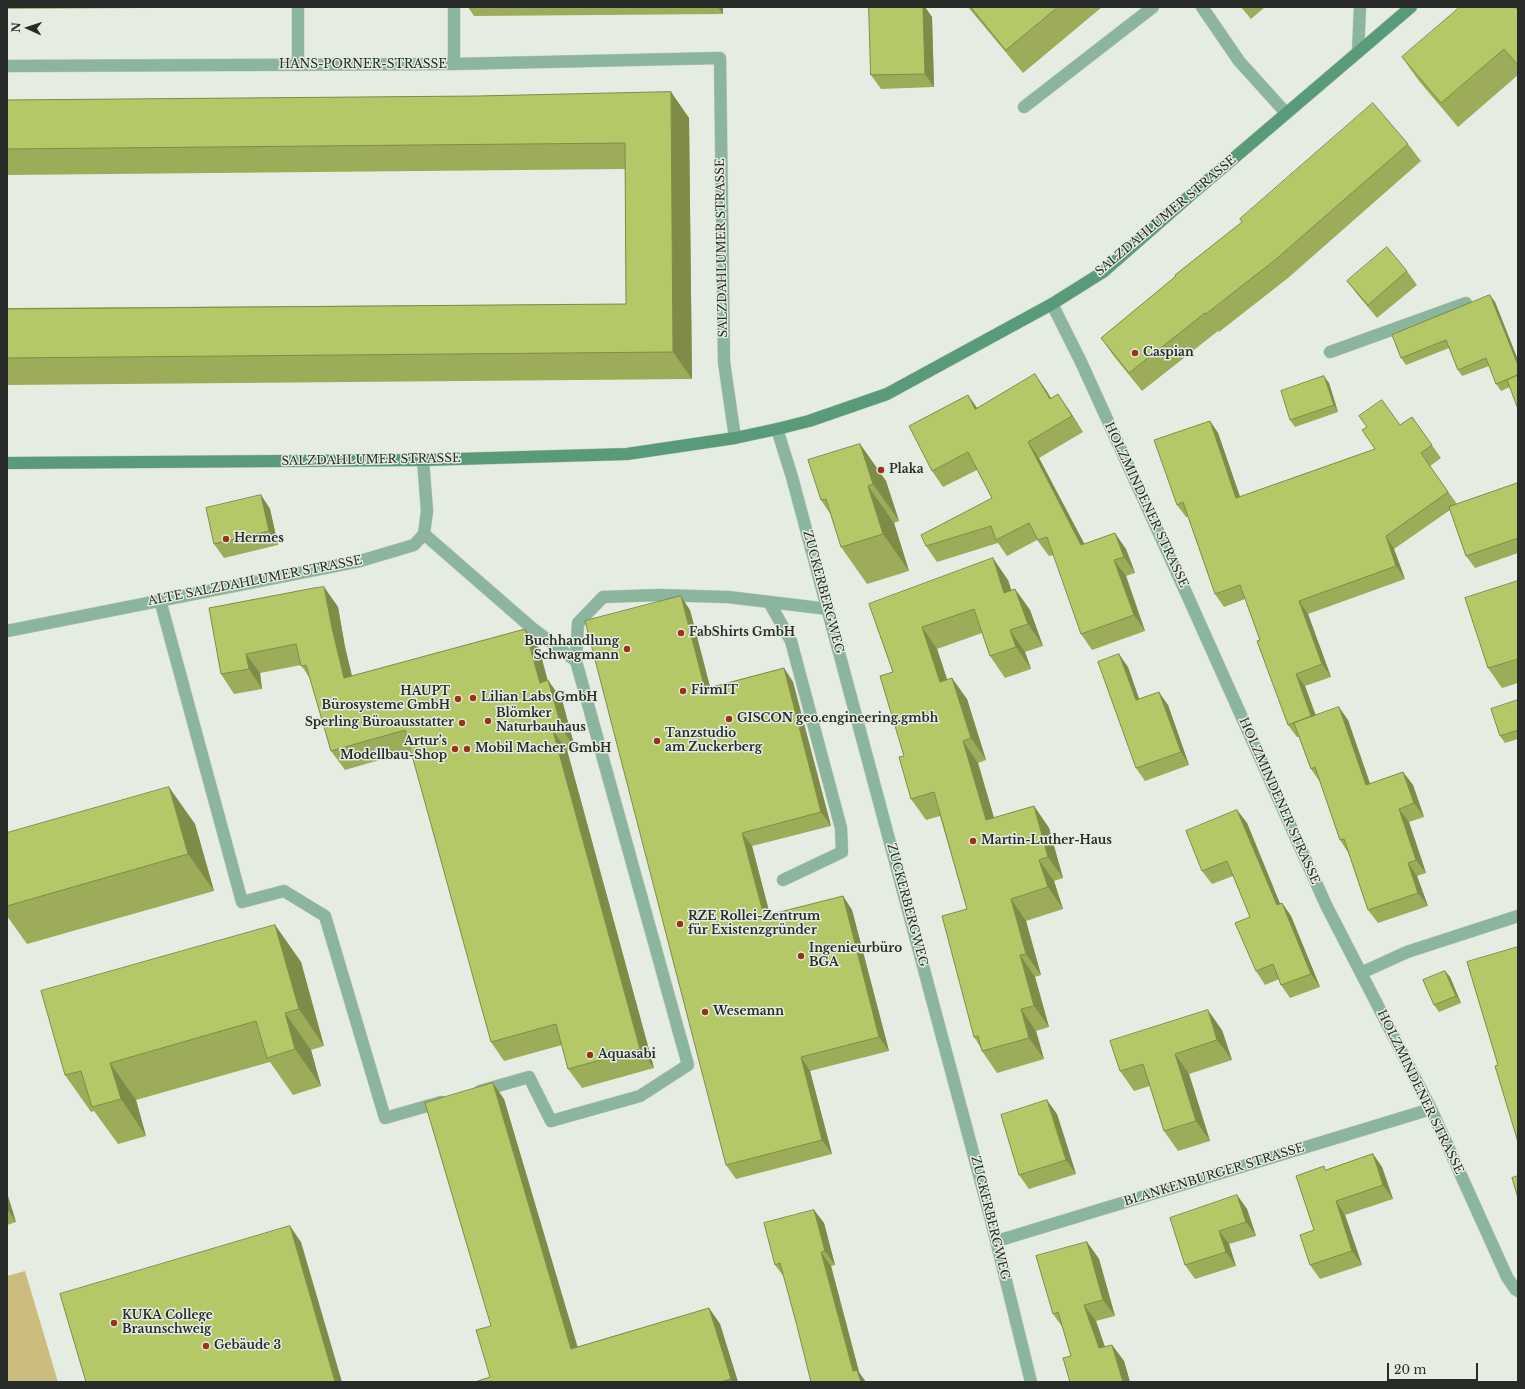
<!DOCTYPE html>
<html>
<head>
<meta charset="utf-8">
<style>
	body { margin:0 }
	#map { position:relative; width:1525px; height:1389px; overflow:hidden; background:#e5ede3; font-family:"Libre Baskerville",serif }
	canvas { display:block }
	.frame { position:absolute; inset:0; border:8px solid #282b27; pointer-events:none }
	.north { position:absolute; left:8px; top:8px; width:40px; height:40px; -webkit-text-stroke:3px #e5ede3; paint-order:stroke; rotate:273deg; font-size:11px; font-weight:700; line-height:16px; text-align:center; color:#282b27 }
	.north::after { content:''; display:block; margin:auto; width:14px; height:18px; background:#282b27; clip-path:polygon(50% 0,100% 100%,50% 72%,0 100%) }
	.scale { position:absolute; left:1387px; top:1363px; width:91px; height:18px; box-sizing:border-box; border:2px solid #282b27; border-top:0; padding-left:5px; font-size:12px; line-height:14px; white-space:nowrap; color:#282b27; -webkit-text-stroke:3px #e5ede3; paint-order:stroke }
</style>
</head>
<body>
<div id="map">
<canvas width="1525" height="1389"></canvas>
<div class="frame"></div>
<div class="north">N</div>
<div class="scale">20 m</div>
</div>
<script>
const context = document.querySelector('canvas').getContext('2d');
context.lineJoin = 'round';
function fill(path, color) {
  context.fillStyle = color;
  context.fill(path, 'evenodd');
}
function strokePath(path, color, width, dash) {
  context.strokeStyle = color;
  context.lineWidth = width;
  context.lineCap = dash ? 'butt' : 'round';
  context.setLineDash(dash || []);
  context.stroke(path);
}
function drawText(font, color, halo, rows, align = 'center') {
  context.font = font + ' "Libre Baskerville",serif';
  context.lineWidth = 3;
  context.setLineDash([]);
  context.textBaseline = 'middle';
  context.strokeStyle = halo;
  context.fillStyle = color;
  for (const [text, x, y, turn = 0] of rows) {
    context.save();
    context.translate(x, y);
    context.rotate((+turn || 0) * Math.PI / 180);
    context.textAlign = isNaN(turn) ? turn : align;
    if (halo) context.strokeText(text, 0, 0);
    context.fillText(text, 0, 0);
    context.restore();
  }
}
const green = new Path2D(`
	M 25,1271 L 58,1382 L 7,1382 L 7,1276 Z`);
const service = new Path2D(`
	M 454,7 L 454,64
	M 1202,7 L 1239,61 L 1286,113
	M 1358,52 L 1360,7
	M 298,65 L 298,7
	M 1024,107 L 1153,7
	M 1330,352 L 1466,303
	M 424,534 L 532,628 L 576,661 L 578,623 L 603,597 L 659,595 L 728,597 L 828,609
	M 160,600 L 242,902 L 284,891 L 325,916 L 385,1118 L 441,1102
	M 769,602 L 791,641 L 841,828 L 842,852 L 783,880
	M 480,1091 L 529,1077 L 551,1121 L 640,1096 L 688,1065 L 576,661`);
const minor = new Path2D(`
	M 7,66 L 454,64 L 720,58 L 724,362 L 735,438
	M 1052,304 L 1081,362 L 1188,597 L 1326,905 L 1431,1109 L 1507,1277 L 1515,1289 L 1518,1291
	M 777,429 L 792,477 L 990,1216 L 1031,1382
	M 7,631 L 360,561 L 414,545 L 424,534 L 427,511 L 423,460
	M 1361,973 L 1407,952 L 1518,916
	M 997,1241 L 1431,1109`);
const secondary = new Path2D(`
	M 7,463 L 423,460 L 627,454 L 735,438 L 777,429 L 809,421 L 887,394 L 1052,304 L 1103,272 L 1193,193 L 1411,7`);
const wall = new Path2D(`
	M 7,7 L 285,7 L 7,9 Z
	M 468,7 L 723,7 L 723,14 L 474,16 Z
	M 869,7 L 925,7 L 932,17 L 934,87 L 881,89 L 871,75 Z
	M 968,7 L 1102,7 L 1023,73 Z
	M 1241,7 L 1265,7 L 1251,19 Z
	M 1518,10 L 1518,75 L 1458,127 L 1419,81 L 1402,57 Z
	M 671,92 L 689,118 L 692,379 L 7,385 L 7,308 L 626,304 L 625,169 L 7,175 L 7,100 L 478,96 Z
	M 1408,144 L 1421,161 L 1288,278 L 1219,332 L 1218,331 L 1142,391 L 1113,355 L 1101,338 L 1176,277 L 1242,222 L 1240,219 Z
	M 1407,271 L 1417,285 L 1377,318 L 1357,294 L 1347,281 Z
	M 1495,302 L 1518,360 L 1518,409 L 1510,387 L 1501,391 L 1496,384 L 1489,366 L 1462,376 L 1458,370 L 1449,348 L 1406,365 L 1401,358 Z
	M 1329,383 L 1338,412 L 1295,427 L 1290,420 Z
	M 1046,390 L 1051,398 L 1069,410 L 1083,432 L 1039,458 L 1084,544 L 1126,549 L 1135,573 L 1126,576 L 1145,631 L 1092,650 L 1081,634 L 1054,555 L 1049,556 L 1037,540 L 1007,556 L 998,543 L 937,562 L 926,546 L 992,498 L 977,470 L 943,487 L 932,471 L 968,395 L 977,408 Z
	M 1412,417 L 1441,458 L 1430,466 L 1457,504 L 1518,483 L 1518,553 L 1475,568 L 1466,556 L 1450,510 L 1394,549 L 1405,579 L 1308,614 L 1331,677 L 1305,686 L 1316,715 L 1348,720 L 1370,784 L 1403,772 L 1413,785 L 1424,817 L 1409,822 L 1426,873 L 1417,876 L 1428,906 L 1378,923 L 1368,910 L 1349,854 L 1340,840 L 1320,782 L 1311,769 L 1299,737 L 1297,737 L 1288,725 L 1260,640 L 1245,599 L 1224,607 L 1215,594 L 1188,517 L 1186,517 L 1177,505 L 1210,421 L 1218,433 L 1240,497 L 1375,449 L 1400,425 Z
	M 860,444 L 886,481 L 899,521 L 894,523 L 909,571 L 867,584 L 841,547 L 831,515 L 821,500 Z
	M 261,495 L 270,509 L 278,545 L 224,558 L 214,544 Z
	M 1008,580 L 1011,590 L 1015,589 L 1030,610 L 1043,646 L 1025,652 L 1031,669 L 1005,678 L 990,656 L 982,633 L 937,649 L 947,679 L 967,699 L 986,760 L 978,763 L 994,818 L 1034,806 L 1049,828 L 1063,878 L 1054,881 L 1063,909 L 1026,921 L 1041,975 L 1035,977 L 1049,1027 L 1036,1031 L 1044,1059 L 997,1073 L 982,1051 L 981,1048 L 974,1037 L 967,909 L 940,816 L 926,820 L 911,799 L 904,756 L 893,672 L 869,604 Z
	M 1518,581 L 1518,683 L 1502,688 L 1488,668 Z
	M 324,587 L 338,607 L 345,647 L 352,676 L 539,648 L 548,681 L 562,700 L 575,748 L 567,750 L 654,1068 L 582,1088 L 568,1069 L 562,1045 L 504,1061 L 491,1042 L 411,751 L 345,770 L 331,751 L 311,680 L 301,665 L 260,673 L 262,689 L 234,694 L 221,674 Z
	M 690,610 L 710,687 L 784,668 L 793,682 L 831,826 L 752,846 L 770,915 L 843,896 L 852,910 L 889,1051 L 810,1071 L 832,1154 L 736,1179 L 726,1165 Z
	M 1128,667 L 1139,699 L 1168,705 L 1189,765 L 1145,781 L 1136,768 Z
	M 1518,700 L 1518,739 L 1505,743 L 1500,736 Z
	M 1237,810 L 1247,823 L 1280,904 L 1282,903 L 1291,916 L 1320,987 L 1290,998 L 1281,985 L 1279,979 L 1265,985 L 1256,971 L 1250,917 L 1233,876 L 1212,884 L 1202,871 Z
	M 195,824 L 214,891 L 27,944 L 7,916 L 7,833 Z
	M 275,925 L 301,962 L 324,1046 L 311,1050 L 321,1086 L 293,1095 L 270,1062 L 136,1100 L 146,1136 L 118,1144 L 94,1111 L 91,1112 L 65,1075 Z
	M 1445,971 L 1450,977 L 1461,1003 L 1439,1012 L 1434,1005 Z
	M 1222,1030 L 1232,1060 L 1189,1074 L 1210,1141 L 1178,1151 L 1164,1131 L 1150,1086 L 1134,1091 L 1120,1071 Z
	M 504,1099 L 577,1347 L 709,1308 L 720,1324 L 738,1382 L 475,1382 L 490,1377 L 491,1326 Z
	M 1057,1114 L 1076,1174 L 1029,1189 L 1019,1175 Z
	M 1373,1154 L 1382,1167 L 1393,1199 L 1345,1215 L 1362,1265 L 1320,1279 L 1310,1265 L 1314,1230 L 1326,1170 Z
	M 7,1193 L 16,1222 L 7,1225 Z
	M 1237,1195 L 1247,1209 L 1256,1236 L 1229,1244 L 1236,1266 L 1195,1279 L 1185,1265 Z
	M 814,1210 L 824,1223 L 835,1265 L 831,1266 L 859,1372 L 796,1322 L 784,1277 L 775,1265 Z
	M 1087,1242 L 1099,1259 L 1115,1316 L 1096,1321 L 1105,1347 L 1112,1345 L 1124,1361 L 1130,1382 L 1070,1382 L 1071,1356 L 1063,1328 L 1053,1314 Z`);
const shadedWall = new Path2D(`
	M 718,7 L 723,7 L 723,14 Z
	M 923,7 L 925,7 L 932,17 L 934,87 L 925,74 Z
	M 671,92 L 689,118 L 692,379 L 673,352 Z
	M 1490,295 L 1495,302 L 1518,360 L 1518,365 Z
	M 1035,374 L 1046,390 L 1061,415 L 1050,399 Z
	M 1324,376 L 1329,383 L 1338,412 L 1334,405 Z
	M 1058,394 L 1069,410 L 1083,432 L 1072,416 Z
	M 968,395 L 979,411 L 975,409 Z
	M 1210,421 L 1218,433 L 1245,511 L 1236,498 Z
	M 1028,442 L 1039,458 L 1093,560 L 1081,545 Z
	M 860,444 L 886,481 L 899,521 L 873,484 Z
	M 868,486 L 894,523 L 909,571 L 883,534 Z
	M 261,495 L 270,509 L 278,545 L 269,531 Z
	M 1115,533 L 1126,549 L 1135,573 L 1124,557 Z
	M 1386,536 L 1394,549 L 1405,579 L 1396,566 Z
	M 993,558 L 1008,580 L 1019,614 L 1004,593 Z
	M 1114,560 L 1126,576 L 1145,631 L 1134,615 Z
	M 324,587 L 338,607 L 345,647 L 357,697 L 344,678 L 332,628 Z
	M 1015,589 L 1030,610 L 1043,646 L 1028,624 Z
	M 681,596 L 690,610 L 714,702 L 705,689 Z
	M 1299,601 L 1308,614 L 1331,677 L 1322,664 Z
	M 922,627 L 937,649 L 955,703 L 940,682 Z
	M 525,629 L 539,648 L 553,702 L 540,683 Z
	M 1010,630 L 1025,652 L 1031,669 L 1016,647 Z
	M 246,654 L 260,673 L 262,689 L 249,669 Z
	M 1119,654 L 1128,667 L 1144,713 L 1136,700 Z
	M 784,668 L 793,682 L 831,826 L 821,812 Z
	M 1296,674 L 1305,686 L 1320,729 L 1311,716 Z
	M 952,678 L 967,699 L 986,760 L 971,738 Z
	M 548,680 L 562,700 L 575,748 L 562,729 Z
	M 1159,692 L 1168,705 L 1189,765 L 1181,752 Z
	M 1339,707 L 1348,720 L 1375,798 L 1366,785 Z
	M 553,731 L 567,750 L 654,1068 L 640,1049 Z
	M 963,741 L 978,763 L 1001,842 L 986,820 Z
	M 1403,772 L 1413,785 L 1424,817 L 1414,803 Z
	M 169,787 L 195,824 L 214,891 L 188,854 Z
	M 1034,806 L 1049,828 L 1063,878 L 1048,857 Z
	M 1399,809 L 1409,822 L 1426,873 L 1416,860 Z
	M 1237,810 L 1247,823 L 1286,918 L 1277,905 Z
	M 742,833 L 752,846 L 774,930 L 764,916 Z
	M 1039,860 L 1054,881 L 1063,909 L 1048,887 Z
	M 1408,863 L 1417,876 L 1428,906 L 1418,893 Z
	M 843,896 L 852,910 L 889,1051 L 879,1037 Z
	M 1011,899 L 1026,921 L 1041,975 L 1026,954 Z
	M 1282,903 L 1291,916 L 1320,987 L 1311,974 Z
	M 275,925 L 301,962 L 324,1046 L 299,1009 Z
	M 1020,955 L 1035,977 L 1049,1027 L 1034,1006 Z
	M 1445,971 L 1450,977 L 1461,1003 L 1456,996 Z
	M 1021,1009 L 1036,1031 L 1044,1059 L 1029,1038 Z
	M 1208,1010 L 1222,1030 L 1232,1060 L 1217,1040 Z
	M 285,1013 L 311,1050 L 321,1086 L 295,1049 Z
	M 1175,1054 L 1189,1074 L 1210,1141 L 1196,1121 Z
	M 801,1057 L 810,1071 L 832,1154 L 822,1140 Z
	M 110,1063 L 136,1100 L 146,1136 L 121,1099 Z
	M 493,1083 L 504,1099 L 583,1365 L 571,1349 Z
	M 1047,1100 L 1057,1114 L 1076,1174 L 1066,1160 Z
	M 1373,1154 L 1382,1167 L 1393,1199 L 1383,1185 Z
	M 7,1193 L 16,1222 L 7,1209 Z
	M 1237,1195 L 1247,1209 L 1256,1236 L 1246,1222 Z
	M 1336,1201 L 1345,1215 L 1362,1265 L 1352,1251 Z
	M 814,1210 L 824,1223 L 835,1265 L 825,1251 Z
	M 290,1226 L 301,1242 L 342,1382 L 335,1382 Z
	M 1219,1231 L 1229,1244 L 1236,1266 L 1226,1252 Z
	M 1087,1242 L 1099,1259 L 1115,1316 L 1103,1300 Z
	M 821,1252 L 831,1266 L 859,1372 L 866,1382 L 861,1382 L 853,1371 Z
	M 1084,1305 L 1096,1321 L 1111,1365 L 1099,1348 Z
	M 709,1308 L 720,1324 L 738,1382 L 732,1382 L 731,1379 Z
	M 1112,1345 L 1124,1361 L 1130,1382 L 1123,1382 Z`);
const building = new Path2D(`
	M 869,7 L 923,7 L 925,74 L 871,75 Z
	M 971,7 L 1058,7 L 1006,50 Z
	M 1460,7 L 1515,7 L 1518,10 L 1518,65 L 1504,49 L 1441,103 L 1402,57 Z
	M 671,92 L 673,352 L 7,358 L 7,309 L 626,304 L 625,143 L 7,149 L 7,100 L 478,96 Z
	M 1373,103 L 1408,144 L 1275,260 L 1206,314 L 1205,313 L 1129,373 L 1101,338 L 1176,276 L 1175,275 L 1242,222 L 1240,219 Z
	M 1387,247 L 1407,271 L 1368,305 L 1347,281 Z
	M 1490,295 L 1518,365 L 1518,375 L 1496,384 L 1486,358 L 1458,370 L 1446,340 L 1401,358 L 1392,335 Z
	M 1035,374 L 1050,399 L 1058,394 L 1072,416 L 1028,442 L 1081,545 L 1115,533 L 1124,557 L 1114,560 L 1134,615 L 1081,634 L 1047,537 L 1038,540 L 1029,523 L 996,540 L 991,526 L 926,546 L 921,535 L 992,498 L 968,452 L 932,471 L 909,426 L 968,395 L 975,409 Z
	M 1518,375 L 1518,409 L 1507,380 Z
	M 1324,376 L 1334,405 L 1290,420 L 1281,391 Z
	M 1382,400 L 1400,425 L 1412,417 L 1432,445 L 1421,453 L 1448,492 L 1386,536 L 1396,566 L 1299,601 L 1322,664 L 1296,674 L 1311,716 L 1288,725 L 1257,641 L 1260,640 L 1240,585 L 1215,594 L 1183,502 L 1177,505 L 1154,440 L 1210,421 L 1236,498 L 1375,449 L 1362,430 L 1367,427 L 1359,416 Z
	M 860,444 L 873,484 L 868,486 L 883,534 L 841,547 L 826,499 L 821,500 L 808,460 Z
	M 1518,483 L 1518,538 L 1466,556 L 1449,507 Z
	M 261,495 L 269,531 L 214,544 L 206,508 Z
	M 993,558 L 1004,593 L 1015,589 L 1028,624 L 1010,630 L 1016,647 L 990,656 L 974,609 L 922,627 L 940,682 L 952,678 L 971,738 L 963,741 L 986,820 L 1034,806 L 1048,857 L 1039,860 L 1048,887 L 1011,899 L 1026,954 L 1020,955 L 1034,1006 L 1021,1009 L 1029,1038 L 982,1051 L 978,1036 L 974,1037 L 942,916 L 967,909 L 934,792 L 911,799 L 899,757 L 904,756 L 880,676 L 893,672 L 869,604 Z
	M 1518,581 L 1518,659 L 1488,668 L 1465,598 Z
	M 324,587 L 332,628 L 344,678 L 525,629 L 540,683 L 548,680 L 562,729 L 553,731 L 640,1049 L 568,1069 L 556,1024 L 491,1042 L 405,730 L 331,751 L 306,665 L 301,666 L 296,644 L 246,654 L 249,669 L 221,674 L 209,608 L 314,588 Z
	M 681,596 L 705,689 L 784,668 L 821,812 L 742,833 L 764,916 L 843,896 L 879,1037 L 801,1057 L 822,1140 L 726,1165 L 585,621 Z
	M 1119,654 L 1136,700 L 1159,692 L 1181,752 L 1136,768 L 1098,662 Z
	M 1518,700 L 1518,730 L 1500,736 L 1491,709 Z
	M 1339,707 L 1366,785 L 1403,772 L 1414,803 L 1399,809 L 1416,860 L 1408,863 L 1418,893 L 1368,910 L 1344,839 L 1340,840 L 1315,767 L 1311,769 L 1294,723 Z
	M 169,787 L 188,854 L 7,906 L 7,833 Z
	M 1237,810 L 1277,905 L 1282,903 L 1311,974 L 1281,985 L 1273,964 L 1256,971 L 1235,923 L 1250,917 L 1227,861 L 1202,871 L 1186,831 Z
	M 275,925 L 299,1009 L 285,1013 L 295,1049 L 267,1058 L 256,1021 L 110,1063 L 121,1099 L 92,1107 L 81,1071 L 65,1075 L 41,991 Z
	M 1518,947 L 1518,1142 L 1495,1066 L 1498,1065 L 1467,962 Z
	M 1445,971 L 1456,996 L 1434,1005 L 1423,980 Z
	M 1208,1010 L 1217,1040 L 1175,1054 L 1196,1121 L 1164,1131 L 1143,1064 L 1120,1071 L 1110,1041 Z
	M 493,1083 L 571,1349 L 709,1308 L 731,1379 L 721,1382 L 475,1382 L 490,1377 L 476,1330 L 491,1326 L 425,1103 Z
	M 1047,1100 L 1066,1160 L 1019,1175 L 1001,1115 Z
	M 1373,1154 L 1383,1185 L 1336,1201 L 1352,1251 L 1310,1265 L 1300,1235 L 1314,1230 L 1296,1176 L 1324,1166 L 1325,1170 Z
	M 1518,1176 L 1518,1198 L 1512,1178 Z
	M 1237,1195 L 1246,1222 L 1219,1231 L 1226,1252 L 1185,1265 L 1170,1218 Z
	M 814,1210 L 825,1251 L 821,1252 L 845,1341 L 853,1371 L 857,1370 L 861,1382 L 811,1382 L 796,1322 L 780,1263 L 775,1265 L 764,1223 Z
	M 290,1226 L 335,1382 L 86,1382 L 60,1294 Z
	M 1087,1242 L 1103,1300 L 1084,1305 L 1099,1348 L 1112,1345 L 1123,1382 L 1070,1382 L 1063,1358 L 1071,1356 L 1058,1312 L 1053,1314 L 1036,1256 Z`);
const markers = [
	[1135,353,4,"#9a3215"],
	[881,470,4,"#9a3215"],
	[226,539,4,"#9a3215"],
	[681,633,4,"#9a3215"],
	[627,649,4,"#9a3215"],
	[683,691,4,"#9a3215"],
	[473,698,4,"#9a3215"],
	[458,699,4,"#9a3215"],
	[729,719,4,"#9a3215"],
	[488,721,4,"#9a3215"],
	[462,723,4,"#9a3215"],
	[657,741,4,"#9a3215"],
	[455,749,4,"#9a3215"],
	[467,749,4,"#9a3215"],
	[973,841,4,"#9a3215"],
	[680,924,4,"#9a3215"],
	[801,956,4,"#9a3215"],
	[705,1012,4,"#9a3215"],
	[590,1055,4,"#9a3215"],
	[114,1323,4,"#9a3215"],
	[206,1346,4,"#9a3215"]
];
const streetNames = [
	["HANS-PORNER-STRASSE",363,65],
	["SALZDAHLUMER STRASSE",1166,216,-40],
	["SALZDAHLUMER STRASSE",722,248,-91],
	["SALZDAHLUMER STRASSE",371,460,-1],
	["HOLZMINDENER STRASSE",1146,505,65],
	["ALTE SALZDAHLUMER STRASSE",255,581,-11],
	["ZUCKERBERGWEG",823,592,75],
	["HOLZMINDENER STRASSE",1279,801,66],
	["ZUCKERBERGWEG",907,905,75],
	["HOLZMINDENER STRASSE",1420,1092,64],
	["BLANKENBURGER STRASSE",1214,1175,-17],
	["ZUCKERBERGWEG",990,1218,76]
];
const poiNames = [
	["Caspian",1143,353],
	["Plaka",889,470],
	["Hermes",234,539],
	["FabShirts GmbH",689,633],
	["Buchhandlung",619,642,"right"],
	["Schwagmann",619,656,"right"],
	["FirmIT",691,691],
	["HAUPT",450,692,"right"],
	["Bürosysteme GmbH",450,706,"right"],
	["Lilian Labs GmbH",481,698],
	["Blömker",496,714],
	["Naturbauhaus",496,728],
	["GISCON geo.engineering.gmbh",737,719],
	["Sperling Büroausstatter",454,723,"right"],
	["Tanzstudio",665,734],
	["am Zuckerberg",665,748],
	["Artur’s",447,742,"right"],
	["Modellbau-Shop",447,756,"right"],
	["Mobil Macher GmbH",475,749],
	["Martin-Luther-Haus",981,841],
	["RZE Rollei-Zentrum",688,917],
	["für Existenzgründer",688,931],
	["Ingenieurbüro",809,949],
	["BGA",809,963],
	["Wesemann",713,1012],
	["Aquasabi",598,1055],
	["KUKA College",122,1316],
	["Braunschweig",122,1330],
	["Gebäude 3",214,1346]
];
fill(green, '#cbbd7d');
strokePath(service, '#c3cac1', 13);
strokePath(minor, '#c3cac1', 13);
strokePath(secondary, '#c3cac1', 13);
strokePath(service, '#8bb59d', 12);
strokePath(minor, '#8bb59d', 12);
strokePath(secondary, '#599a78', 12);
fill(wall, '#9cac59');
fill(shadedWall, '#7f8c48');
fill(building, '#b5c867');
strokePath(building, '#7f8c48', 1);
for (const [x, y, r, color] of markers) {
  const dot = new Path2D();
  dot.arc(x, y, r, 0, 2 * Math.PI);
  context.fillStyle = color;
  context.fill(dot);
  strokePath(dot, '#e5ede3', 1.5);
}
drawText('12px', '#282b27', '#e5ede3', streetNames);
drawText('bold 12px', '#282b27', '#e5ede3', poiNames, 'left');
</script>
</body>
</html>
